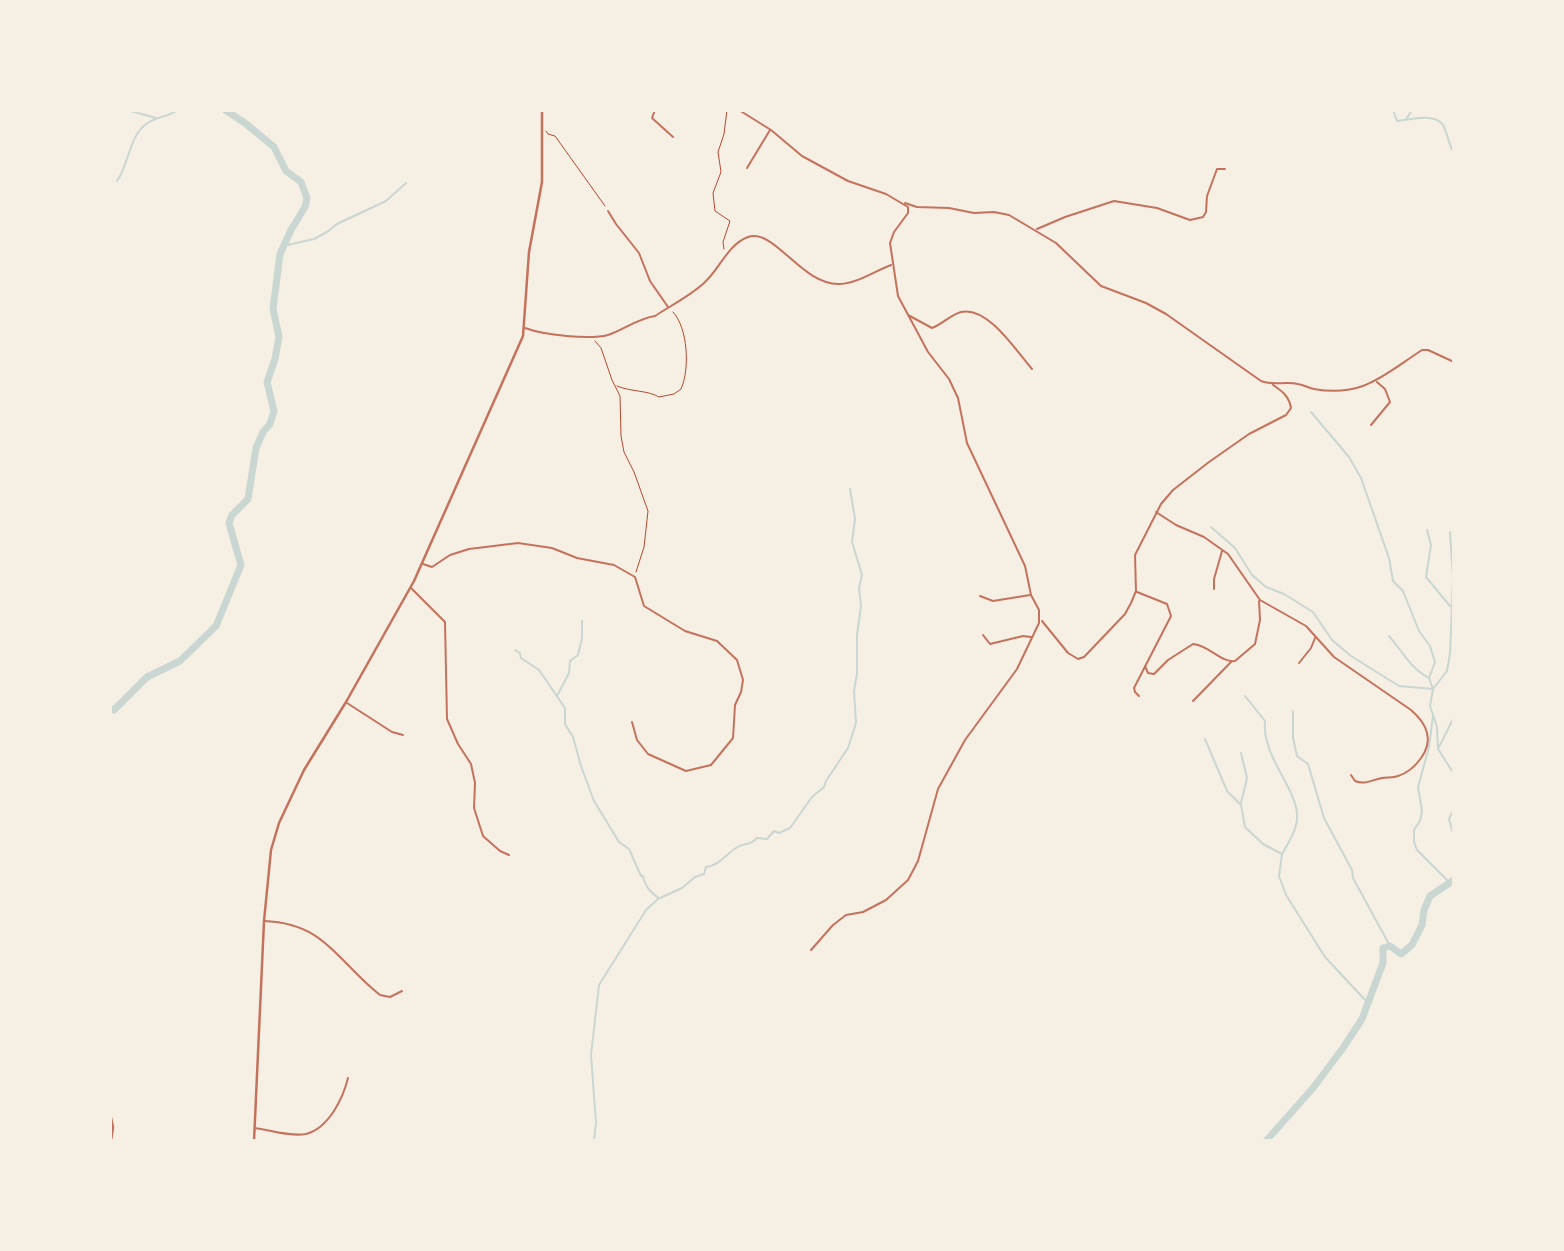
<!DOCTYPE html>
<html>
<head>
<meta charset="utf-8">
<style>
	body { margin:0 }
	#map { position:relative; width:1564px; height:1251px; overflow:hidden; background:#f6efe4; font-family:Raleway,sans-serif }
	canvas { display:block }
	.frame { position:absolute; inset:0; border:112px solid #f6efe4; pointer-events:none }
</style>
</head>
<body>
<div id="map">
<canvas width="1564" height="1251"></canvas>
<div class="frame"></div>
</div>
<script>
const context = document.querySelector('canvas').getContext('2d');
context.lineJoin = 'round';
function strokePath(path, color, width, dash) {
  context.strokeStyle = color;
  context.lineWidth = width;
  context.lineCap = dash ? 'butt' : 'round';
  context.setLineDash(dash || []);
  context.stroke(path);
}
const stream = new Path2D(`
	M 127,110 L 156,118
	M 1393,110 L 1397,121 C 1410,119 1438,112 1444,127 C 1448,136 1449,145 1454,153
	M 1407,118 L 1412,110
	M 117,181 C 129,164 129,137 146,124 C 155,117 168,117 178,110
	M 283,246 L 314,239 L 327,232 L 337,224 L 386,201 L 406,183
	M 1311,412 L 1349,457 L 1361,478 L 1389,558 L 1393,581 L 1403,591 L 1419,631 L 1430,646 L 1435,662 L 1429,678 L 1433,689 L 1430,706 L 1437,727 L 1438,749 L 1454,774
	M 1211,527 L 1235,548 L 1252,575 L 1266,587 L 1284,594 L 1313,612 L 1332,640 L 1351,656 L 1399,686 L 1433,689 L 1447,671 L 1450,654 L 1453,578 L 1450,532
	M 1427,530 L 1431,545 L 1426,577 L 1450,606
	M 1389,636 C 1403,652 1410,668 1429,678
	M 515,650 L 520,653 L 521,658 L 539,670 L 565,708 L 565,724 L 573,737 L 581,766 L 594,801 L 619,842 L 629,849 L 641,876 L 643,876 C 644,884 650,893 659,898 L 646,910 L 599,985 L 591,1055 L 596,1123 L 594,1141
	M 557,696 L 569,673 L 570,661 L 578,655 L 582,638 L 582,621
	M 1245,696 L 1265,721 C 1261,760 1305,795 1296,825 C 1294,835 1287,845 1282,854
	M 1293,711 L 1293,738 L 1297,756 L 1308,764 L 1324,818 L 1352,870 L 1353,878 L 1390,946
	M 1433,716 L 1429,747 L 1418,787 L 1422,811 L 1420,821 L 1414,830 L 1414,842 L 1417,850 L 1450,883
	M 1205,739 L 1227,791 L 1241,805 L 1245,827 L 1263,844 L 1282,854 L 1279,876 L 1286,895 L 1325,957 L 1367,1002
	M 1439,747 L 1454,717
	M 1241,753 L 1247,778 L 1241,803
	M 1454,809 L 1449,819 L 1454,837
	M 660,898 L 682,888 L 695,877 L 704,874 L 706,867 C 720,865 725,855 736,848 C 744,842 749,847 757,838 L 767,839 L 774,831 L 779,833 L 790,828 L 812,797 L 824,787 L 826,781 L 848,748 L 856,723 L 854,691 L 857,674 L 857,635 L 861,606 L 859,588 L 862,575 L 852,542 L 855,519 L 850,489`);
const river = new Path2D(`
	M 110,708 L 114,710 L 147,677 L 180,661 L 216,626 L 241,565 L 229,523 L 232,515 L 248,499 L 256,448 L 263,432 L 270,424 L 274,411 L 267,382 L 275,359 L 279,337 L 273,309 L 280,254 L 291,230 L 305,207 L 307,198 L 301,182 L 286,171 L 274,147 L 245,123 L 225,110
	M 1266,1141 L 1313,1088 L 1343,1048 L 1362,1019 L 1383,963 L 1383,948 L 1390,946 L 1401,954 L 1412,945 L 1422,925 L 1424,910 L 1430,896 L 1454,880`);
const path = new Path2D(`
	M 546,131 L 548,134 L 555,136 L 605,206
	M 724,249 L 723,242 L 730,221 L 715,211 L 713,193 L 721,172 L 718,152 L 724,134 L 727,110
	M 595,341 L 601,348 L 612,380 L 620,396 L 621,436 L 624,452 L 634,472 L 648,511 L 644,547 L 636,572
	M 617,386 C 631,392 647,390 659,397 L 674,394 L 681,389 C 690,369 688,328 673,312`);
const minor = new Path2D(`
	M 655,110 L 652,118 L 673,137
	M 739,110 L 771,130 L 802,156 L 848,181 L 886,194 L 908,207 L 908,213 L 894,232 L 890,243 L 898,296 L 928,352 L 949,379 L 958,398 L 967,443 L 1025,566 L 1031,595 L 1039,610 L 1039,623 L 1017,669 L 965,740 L 938,789 L 918,861 L 908,880 L 886,900 L 863,912 L 846,915 L 833,925 L 811,950
	M 747,168 L 770,130
	M 905,203 L 917,207 L 949,208 L 974,213 L 994,212 L 1009,215 L 1056,243 L 1101,286 L 1146,303 L 1166,314 L 1261,381 C 1274,386 1285,381 1298,384 C 1304,385 1309,388 1314,389 C 1363,398 1385,374 1422,350 L 1428,350 L 1454,362
	M 608,211 L 616,224 L 639,253 L 650,281 L 668,307
	M 1037,229 L 1065,217 L 1114,201 L 1157,208 L 1190,220 L 1203,217 L 1206,212 L 1207,196 L 1217,169 L 1225,169
	M 908,315 L 932,328 C 943,324 950,315 961,312 C 988,306 1016,351 1032,369
	M 525,328 C 544,335 589,340 608,335 C 623,330 639,318 655,316 C 670,306 690,296 704,283 C 720,269 727,245 748,237 C 775,228 802,286 840,284 C 858,283 875,271 891,265
	M 1371,425 L 1390,402 L 1385,389 L 1377,382
	M 1156,512 L 1176,525 L 1204,537 L 1228,554 L 1260,600 L 1306,626 L 1334,657 L 1411,710 C 1418,716 1425,724 1427,733 C 1432,750 1414,771 1398,776 C 1393,778 1387,777 1382,778 C 1371,780 1365,785 1355,781 L 1351,775
	M 423,564 L 432,567 L 450,555 L 469,549 L 518,543 L 552,548 L 577,558 L 614,565 L 635,577 L 644,606 L 685,631 L 717,641 L 737,660 L 743,680 L 741,692 L 735,705 L 733,738 L 711,765 L 686,771 L 648,754 L 637,740 L 632,722
	M 411,588 L 445,622 L 447,719 L 458,744 L 471,764 L 475,783 L 474,808 L 483,836 L 500,851 L 509,855
	M 1214,589 L 1214,579 L 1222,551
	M 1137,592 L 1167,604 L 1171,616 L 1134,688 L 1135,692 L 1139,696
	M 980,596 L 993,601 L 1030,595
	M 1042,621 L 1068,653 L 1078,659 L 1084,657 L 1125,614 L 1131,603 L 1136,591 L 1135,555 L 1161,504 L 1173,490 L 1209,462 L 1249,434 L 1286,415 L 1291,408 C 1289,396 1282,391 1273,385
	M 983,635 L 990,644 L 1023,636 L 1031,637
	M 1299,663 L 1311,648 L 1315,638
	M 1145,666 L 1148,673 L 1154,674 L 1168,660 L 1193,644 C 1209,645 1221,663 1235,661 L 1255,644 L 1260,620 L 1259,601
	M 1193,701 L 1231,662
	M 347,703 L 392,732 L 403,735
	M 264,921 C 325,923 337,961 380,995 L 390,997 L 402,991
	M 255,1128 C 270,1130 291,1137 306,1134 C 329,1128 343,1098 348,1078`);
const tertiary = new Path2D(`
	M 110,1113 L 113,1127 L 111,1141
	M 254,1141 L 264,921 L 271,850 L 279,823 L 304,770 L 346,702 L 414,581 L 523,336 L 529,252 L 542,182 L 542,110`);
strokePath(stream, '#c9d6d2', 2);
strokePath(river, '#c9d6d2', 7);
strokePath(path, '#b5482f', 1);
strokePath(minor, '#c5725c', 2);
strokePath(tertiary, '#c5725c', 2.5);
</script>
</body>
</html>
